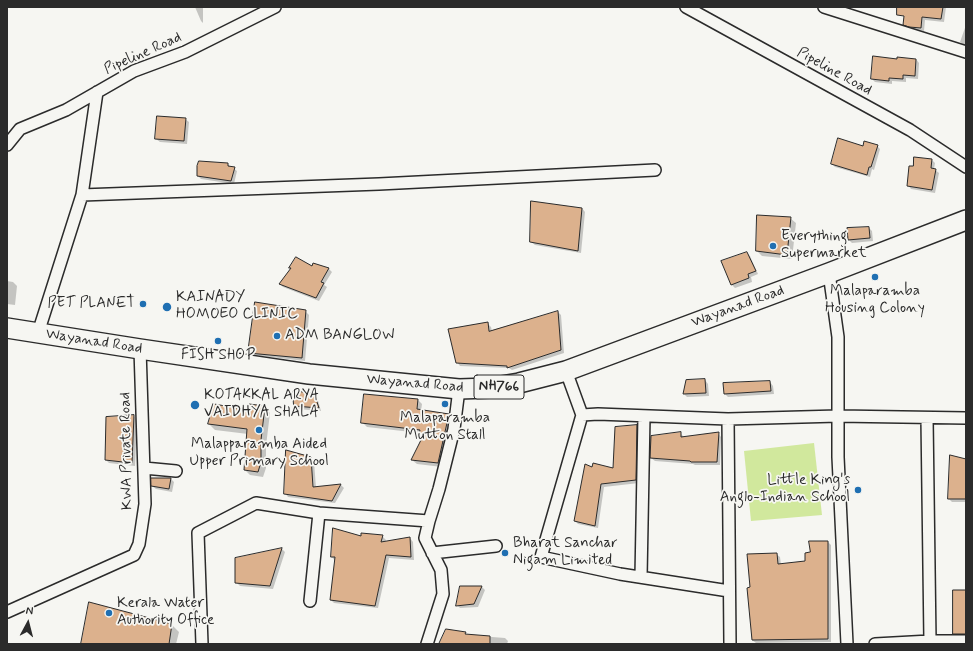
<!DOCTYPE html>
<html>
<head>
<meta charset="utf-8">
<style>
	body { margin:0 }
	#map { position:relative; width:973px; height:651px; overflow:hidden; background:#f6f6f2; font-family:Mynerve,sans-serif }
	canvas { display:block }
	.frame { position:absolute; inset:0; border:8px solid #2b2b2b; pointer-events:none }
	.north { position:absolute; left:8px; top:603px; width:40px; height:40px; -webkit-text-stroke:3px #f6f6f2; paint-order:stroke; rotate:7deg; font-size:11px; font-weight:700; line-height:16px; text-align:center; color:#2b2b2b }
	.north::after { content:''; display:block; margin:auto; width:14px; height:18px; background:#2b2b2b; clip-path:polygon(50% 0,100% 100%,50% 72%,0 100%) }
</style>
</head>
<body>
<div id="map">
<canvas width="973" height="651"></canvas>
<div class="frame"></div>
<div class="north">N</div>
</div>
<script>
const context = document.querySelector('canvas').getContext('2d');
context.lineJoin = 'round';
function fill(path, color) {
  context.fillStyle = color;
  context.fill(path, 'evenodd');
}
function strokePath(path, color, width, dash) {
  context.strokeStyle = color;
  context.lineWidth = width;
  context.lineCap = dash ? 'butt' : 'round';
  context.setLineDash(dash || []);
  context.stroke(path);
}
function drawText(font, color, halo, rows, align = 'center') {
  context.font = font + ' Mynerve,sans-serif';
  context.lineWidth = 3.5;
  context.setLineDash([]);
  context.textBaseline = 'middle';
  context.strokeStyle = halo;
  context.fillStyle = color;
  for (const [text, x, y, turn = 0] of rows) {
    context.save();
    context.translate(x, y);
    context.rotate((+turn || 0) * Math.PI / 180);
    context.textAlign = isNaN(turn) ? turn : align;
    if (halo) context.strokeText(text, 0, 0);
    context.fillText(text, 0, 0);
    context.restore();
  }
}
const green = new Path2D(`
	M 814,443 L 822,515 L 751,521 L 744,451 Z`);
const shadow = new Path2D(`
	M 195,7 L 203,7 L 203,23 L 201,21 Z
	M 906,7 L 946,7 L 944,22 L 925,20 L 924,31 L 907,28 L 904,24 Z
	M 966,25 L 966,46 L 960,42 Z
	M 916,59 L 919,63 L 918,79 L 906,78 L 906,82 L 892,81 L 892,84 L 875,82 L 872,79 L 898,60 Z
	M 185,119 L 189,122 L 187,144 L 160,142 L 156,139 Z
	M 877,146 L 880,149 L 874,170 L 872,169 L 870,177 L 835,167 L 832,164 L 864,147 Z
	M 932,160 L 935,163 L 934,169 L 939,173 L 935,193 L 911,189 L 908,185 Z
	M 227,164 L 237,171 L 234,184 L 201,179 L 198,176 Z
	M 582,208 L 585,212 L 581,253 L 535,245 L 531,242 Z
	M 790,218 L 796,223 L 792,259 L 762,256 L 757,251 Z
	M 869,228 L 872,231 L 873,241 L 852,243 L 849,240 Z
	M 746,253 L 750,256 L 758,274 L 751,277 L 752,282 L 735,288 L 732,285 L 723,262 Z
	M 314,265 L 329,269 L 332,272 L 324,285 L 327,287 L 319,301 L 283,287 L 280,284 L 292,269 L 290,268 L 313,267 Z
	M 7,281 L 13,282 L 17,286 L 15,305 L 7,304 Z
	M 305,311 L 309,315 L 305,361 L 253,355 L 249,352 Z
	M 558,312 L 561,315 L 564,353 L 512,370 L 509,368 L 460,366 L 457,362 L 488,324 L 491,327 L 492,331 Z
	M 705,380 L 708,384 L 709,396 L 687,397 L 684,394 Z
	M 770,382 L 773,386 L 774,394 L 728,397 L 725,394 L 724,384 Z
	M 314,394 L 317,397 L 321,411 L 298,409 L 295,406 Z
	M 418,400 L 422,404 L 421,411 L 448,415 L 453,419 L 442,467 L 417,464 L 412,460 L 424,437 L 420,433 L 367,427 L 362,422 Z
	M 264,407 L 270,413 L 266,446 L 266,468 L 263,477 L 250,475 L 245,470 L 248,434 L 215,430 L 209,424 Z
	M 134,416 L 137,420 L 135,466 L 109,463 L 106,460 L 107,418 Z
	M 636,426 L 640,429 L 639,483 L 604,487 L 598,528 L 578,524 L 575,521 L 593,469 L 614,470 Z
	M 680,433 L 684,437 L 718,433 L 721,437 L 720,465 L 695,465 L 693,464 L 655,461 L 651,458 Z
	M 310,458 L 314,461 L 316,488 L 341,485 L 344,488 L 335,503 L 288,497 L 285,493 Z
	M 966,460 L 966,502 L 952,502 L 949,499 Z
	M 152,479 L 171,479 L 174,482 L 172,492 L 156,489 L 152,486 Z
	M 382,536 L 386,540 L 385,543 L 410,538 L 413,542 L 414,560 L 389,558 L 378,608 L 334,603 L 331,600 L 335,561 L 332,557 L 362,537 Z
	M 828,542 L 831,545 L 831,642 L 756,643 L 752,640 L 748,588 L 751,588 L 776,554 L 780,557 L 781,565 L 806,562 L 811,553 Z
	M 282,549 L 285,552 L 273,589 L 240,586 L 236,582 Z
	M 461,587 L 482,587 L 485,590 L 478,607 L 460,608 L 457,605 Z
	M 966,591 L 966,637 L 957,637 L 954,634 Z
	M 90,604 L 172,625 L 179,632 L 176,644 L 82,644 Z
	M 465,633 L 467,635 L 505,638 L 508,641 L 507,644 L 440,644 Z`);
const building = new Path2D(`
	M 897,7 L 943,7 L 941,19 L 922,17 L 921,28 L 909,27 L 903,25 L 904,16 L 897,15 Z
	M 873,56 L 897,59 L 897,57 L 916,59 L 915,76 L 903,75 L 903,79 L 889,78 L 889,81 L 871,79 Z
	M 157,116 L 186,118 L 184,141 L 155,139 Z
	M 838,138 L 863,146 L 864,141 L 878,145 L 871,167 L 869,167 L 867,175 L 831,164 Z
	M 914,157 L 932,159 L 931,168 L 936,169 L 932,190 L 907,186 L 909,166 L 913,166 Z
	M 199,161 L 228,163 L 228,166 L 235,167 L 231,181 L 197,176 L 197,166 Z
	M 531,201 L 582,208 L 578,251 L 530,242 Z
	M 757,215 L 791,217 L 787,255 L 756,251 Z
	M 869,227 L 870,238 L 848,240 L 847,228 Z
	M 747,252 L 756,271 L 748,274 L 749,278 L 731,285 L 721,261 Z
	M 296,257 L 312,266 L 313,263 L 329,268 L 321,282 L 324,283 L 316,298 L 279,284 L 291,268 L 289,268 Z
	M 255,302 L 306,310 L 302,358 L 248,353 Z
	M 558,311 L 561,350 L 507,368 L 507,366 L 456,363 L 448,329 L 488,322 L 489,331 Z
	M 705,379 L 706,393 L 683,394 L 686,380 Z
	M 770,381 L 771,391 L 724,394 L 723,383 Z
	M 293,391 L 314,393 L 319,408 L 294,406 Z
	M 364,394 L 418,399 L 417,409 L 449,414 L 438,463 L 411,460 L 424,434 L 419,434 L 420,430 L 361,423 Z
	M 214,404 L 248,410 L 249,404 L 265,406 L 261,440 L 261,462 L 258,472 L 244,470 L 247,429 L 208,424 Z
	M 134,415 L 132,463 L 105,460 L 106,417 Z
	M 637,425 L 636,480 L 601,484 L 595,526 L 574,521 L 585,464 L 592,467 L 593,463 L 613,468 L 615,427 Z
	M 681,432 L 681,437 L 719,432 L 717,462 L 691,462 L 690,461 L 650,458 L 651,436 Z
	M 286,450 L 311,457 L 313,487 L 341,484 L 332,501 L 284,494 Z
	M 950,455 L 966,459 L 966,499 L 948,499 Z
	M 151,478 L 171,478 L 169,489 L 151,486 Z
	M 333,528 L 361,536 L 361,533 L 383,535 L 381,542 L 410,537 L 411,557 L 386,555 L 375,606 L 330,600 L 335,557 L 331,557 Z
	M 809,541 L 828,541 L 828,639 L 752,640 L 747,588 L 750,587 L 747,554 L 777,553 L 778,564 L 805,561 L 805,553 L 810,552 Z
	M 282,548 L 270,586 L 235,583 L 235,558 Z
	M 460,586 L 482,586 L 474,604 L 456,606 Z
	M 953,590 L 966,590 L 966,634 L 953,634 Z
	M 89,602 L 172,624 L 169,644 L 81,644 Z
	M 446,629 L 466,632 L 465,634 L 490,636 L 490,644 L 439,644 Z`);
const minor = new Path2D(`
	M 686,7 L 910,130 L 966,167
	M 824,7 L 966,52
	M 7,145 L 20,129 L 66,110 L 134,71 L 185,52 L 275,7
	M 82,195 L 379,184 L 655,170
	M 829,273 L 838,337 L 838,457 L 847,644
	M 38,333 L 82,195 L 97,92
	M 566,371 L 582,415 L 598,414 L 728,419 L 838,416 L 966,418
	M 582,415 L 541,557 L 620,574 L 729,591
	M 927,418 L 930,641
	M 728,419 L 730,644
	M 144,468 L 176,471
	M 432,553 L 496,546
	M 641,577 L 644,416
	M 310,601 L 319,513
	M 7,612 L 134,555 L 139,544 L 145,504 L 140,349
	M 202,644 L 198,533 L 256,503 L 319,513 L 429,521
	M 427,644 L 443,594 L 441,570 L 425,538 L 429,521 L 439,489 L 454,429 L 459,389
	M 875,644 L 930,641 L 966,641`);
const trunk = new Path2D(`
	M 7,328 L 140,349 L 309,374 L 459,389 L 489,388 L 519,383 L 566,371 L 829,273 L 966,220`);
const markers = [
	[773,246,4,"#1f6fb2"],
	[875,277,4,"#1f6fb2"],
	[143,304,4,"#1f6fb2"],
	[167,307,5,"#1f6fb2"],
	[277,336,4,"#1f6fb2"],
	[218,341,4,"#1f6fb2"],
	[445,404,4,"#1f6fb2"],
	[195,405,5,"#1f6fb2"],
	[259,430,4,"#1f6fb2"],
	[858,490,4,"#1f6fb2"],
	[505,553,4,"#1f6fb2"],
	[109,613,4,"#1f6fb2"]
];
const shields = [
	[499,387,50]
];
const shieldNames = [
	["NH766",499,387]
];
const streetNames = [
	["Pipeline Road",143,54,-24],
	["Pipeline Road",834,72,29],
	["Wayanad Road",738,307,-20],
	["Wayanad Road",94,342,9],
	["Wayanad Road",415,384,5],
	["KWA Private Road",127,451,-91]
];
const poiNames = [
	["Everything",781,237],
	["Supermarket",781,254],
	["Malaparamba",875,292,"center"],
	["Housing Colony",875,309,"center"],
	["KAINADY",176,298],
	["HOMOEO CLINIC",176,315],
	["PET PLANET",135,304,"right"],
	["ADM BANGLOW",285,336],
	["FISH SHOP",218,356,"center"],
	["KOTAKKAL ARYA",204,396],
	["VAIDHYA SHALA",204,413],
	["Malaparamba",445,419,"center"],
	["Mutton Stall",445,436,"center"],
	["Malapparamba Aided",259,445,"center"],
	["Upper Primary School",259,462,"center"],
	["Little King's",850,481,"right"],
	["Anglo-Indian School",850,498,"right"],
	["Bharat Sanchar",513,544],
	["Nigam Limited",513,561],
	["Kerala Water",117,604],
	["Authority Office",117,621]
];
fill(green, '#d1e89d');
fill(shadow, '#0003');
fill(building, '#dcb18d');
strokePath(building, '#2b2b2b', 1);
strokePath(minor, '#2b2b2b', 14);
strokePath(trunk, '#2b2b2b', 22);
strokePath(minor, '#f6f6f2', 11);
strokePath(trunk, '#f6f6f2', 19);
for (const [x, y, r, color] of markers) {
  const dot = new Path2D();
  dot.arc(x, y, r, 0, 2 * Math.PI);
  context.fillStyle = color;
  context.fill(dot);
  strokePath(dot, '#f6f6f2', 1.5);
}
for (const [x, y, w] of shields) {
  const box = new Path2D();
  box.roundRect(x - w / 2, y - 12, w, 24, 3);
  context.fillStyle = '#f6f6f2';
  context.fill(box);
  strokePath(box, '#2b2b2b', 1);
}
drawText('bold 14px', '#2b2b2b', null, shieldNames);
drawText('15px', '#2b2b2b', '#f6f6f2', streetNames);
drawText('15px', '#2b2b2b', '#f6f6f2', poiNames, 'left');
</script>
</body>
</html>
